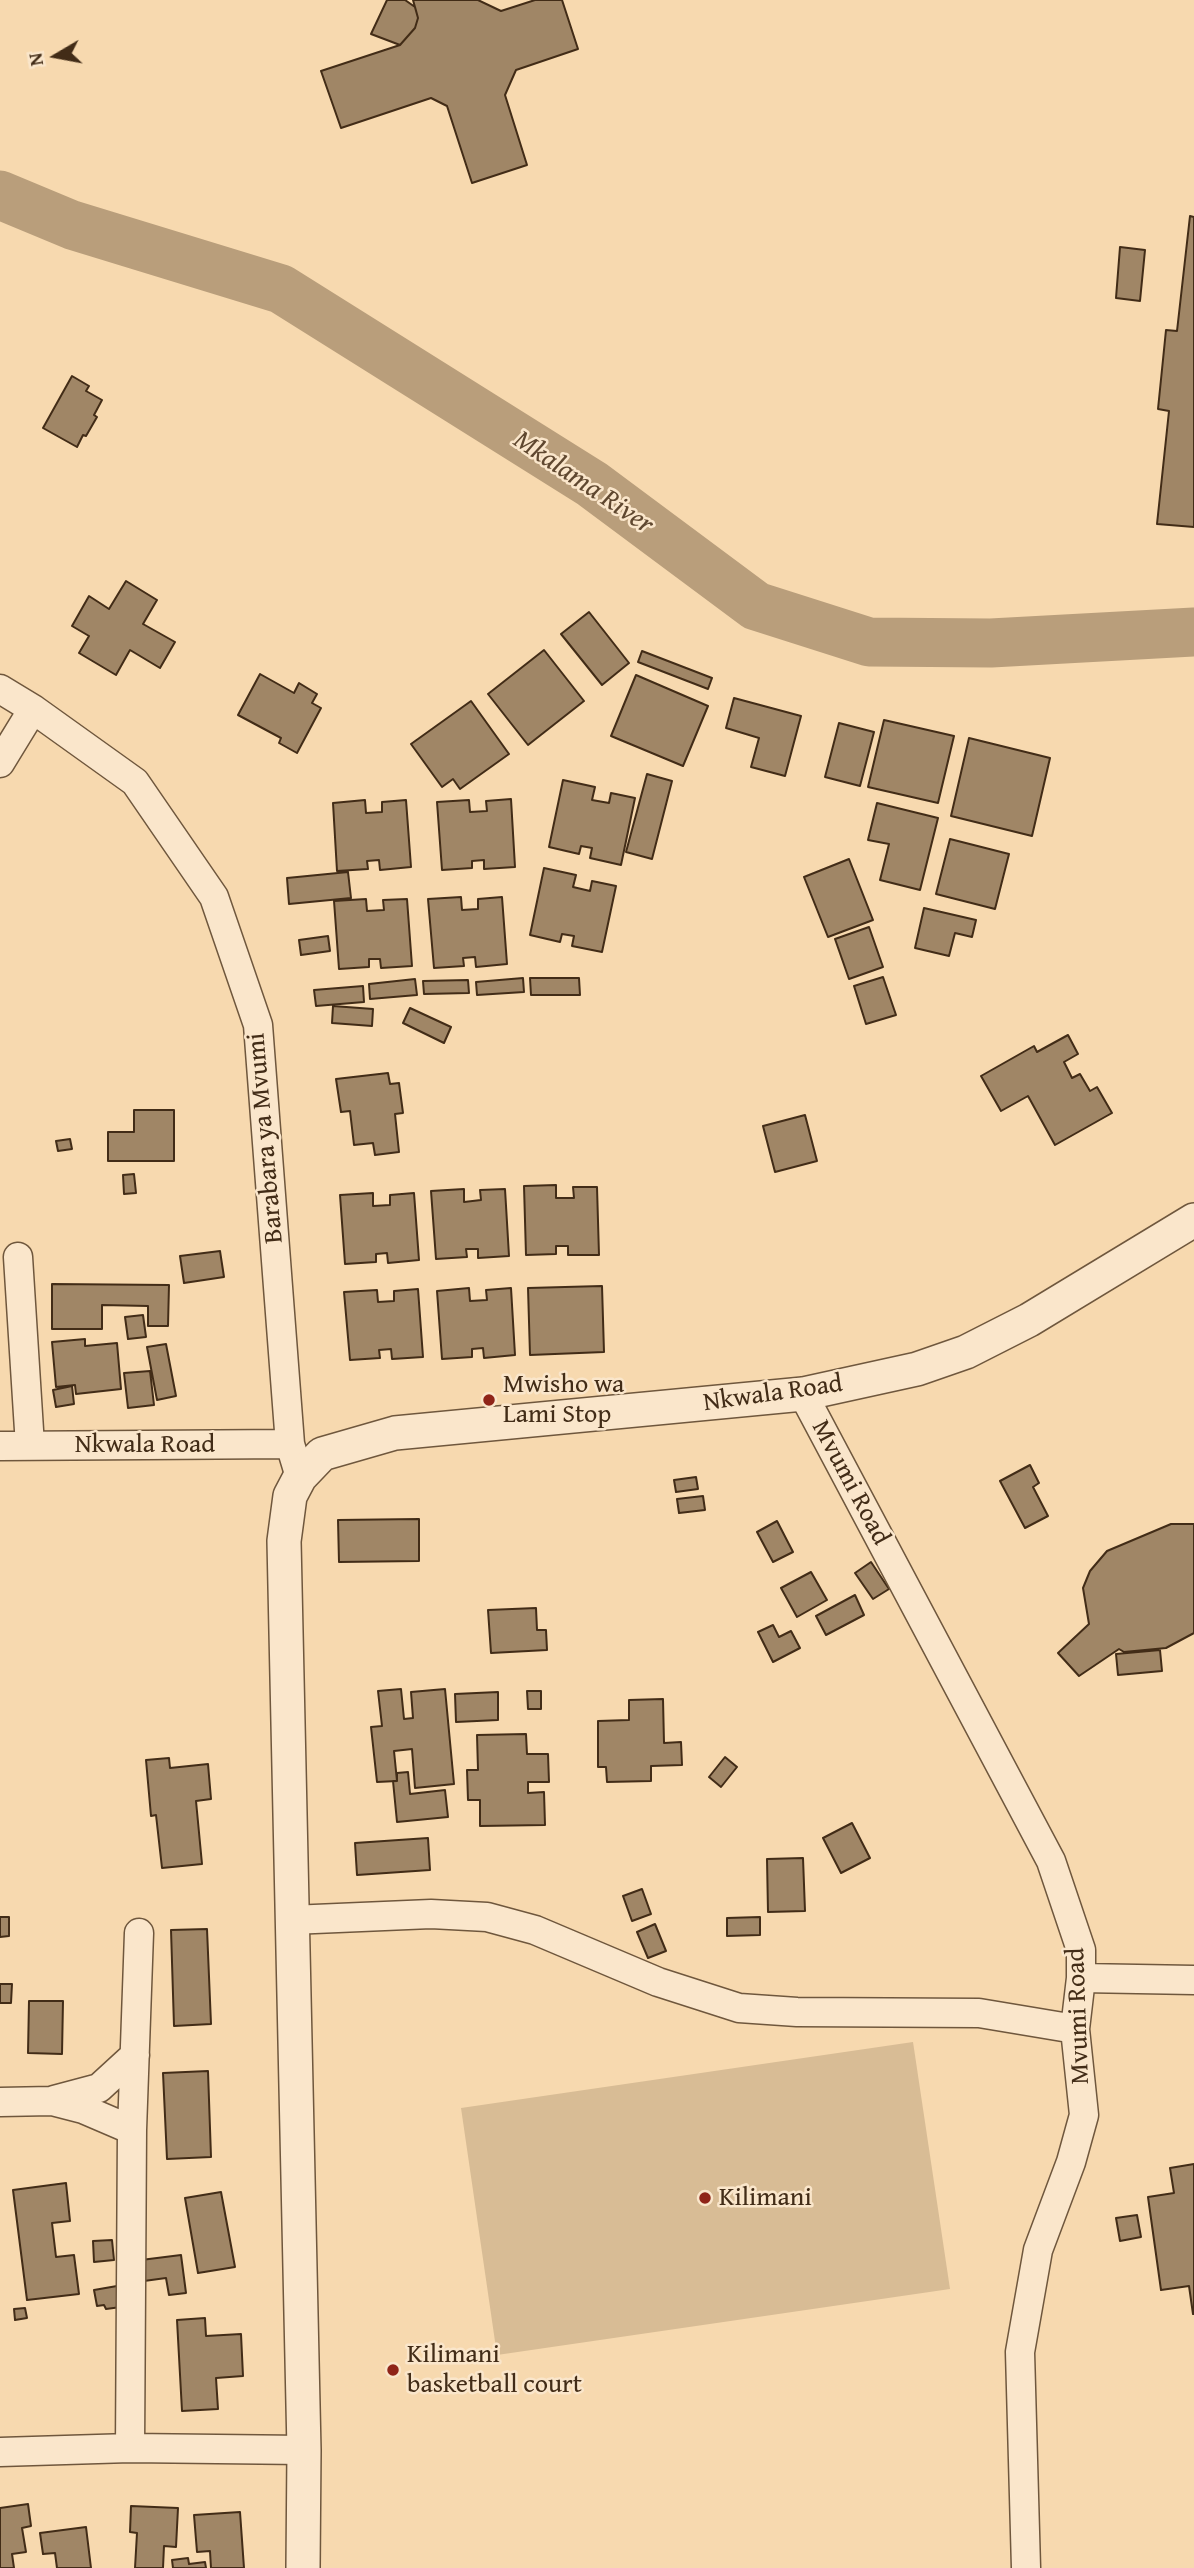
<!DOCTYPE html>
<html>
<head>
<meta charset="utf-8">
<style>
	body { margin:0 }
	#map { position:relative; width:1194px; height:2568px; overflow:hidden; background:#f7d9af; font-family:"Gentium Book Plus",serif }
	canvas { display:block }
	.north { position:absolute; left:21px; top:21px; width:70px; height:70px; -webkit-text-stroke:5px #fae6cb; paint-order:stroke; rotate:260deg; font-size:19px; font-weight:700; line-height:28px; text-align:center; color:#422c17 }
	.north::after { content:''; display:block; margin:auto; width:24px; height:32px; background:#422c17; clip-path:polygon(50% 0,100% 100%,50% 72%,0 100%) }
</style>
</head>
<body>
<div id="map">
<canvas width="1194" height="2568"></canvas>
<div class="north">N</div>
</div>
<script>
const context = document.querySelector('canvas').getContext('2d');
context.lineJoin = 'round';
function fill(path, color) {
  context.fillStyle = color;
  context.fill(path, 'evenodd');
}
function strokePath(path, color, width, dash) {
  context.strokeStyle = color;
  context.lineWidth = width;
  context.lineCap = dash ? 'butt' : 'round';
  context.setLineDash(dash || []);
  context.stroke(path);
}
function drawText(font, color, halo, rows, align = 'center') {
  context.font = font + ' "Gentium Book Plus",serif';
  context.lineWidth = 5;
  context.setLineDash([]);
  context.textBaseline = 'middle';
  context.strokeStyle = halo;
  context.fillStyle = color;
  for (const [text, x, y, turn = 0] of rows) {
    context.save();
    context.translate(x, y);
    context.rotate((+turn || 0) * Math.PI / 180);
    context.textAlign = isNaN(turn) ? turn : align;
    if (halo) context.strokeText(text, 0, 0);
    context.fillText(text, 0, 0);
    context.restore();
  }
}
const green = new Path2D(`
	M 913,2042 L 950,2289 L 497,2355 L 461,2108 Z`);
const river = new Path2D(`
	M 0,195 L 72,225 L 281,289 L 592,484 L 756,606 L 869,642 L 991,643 L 1194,632`);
const building = new Path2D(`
	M 387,0 L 405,0 L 415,7 L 418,18 L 415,28 L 400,45 L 371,34 Z
	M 413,0 L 478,0 L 501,11 L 535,0 L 562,0 L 578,49 L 516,70 L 505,95 L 527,165 L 472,183 L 447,106 L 431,98 L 341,128 L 321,71 L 400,45 L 415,28 L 418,18 Z
	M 1190,216 L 1194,217 L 1194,527 L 1157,524 L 1169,411 L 1158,409 L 1166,330 L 1177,331 Z
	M 1120,247 L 1145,250 L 1140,301 L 1116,298 Z
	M 72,376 L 89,386 L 86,391 L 102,400 L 94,415 L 97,417 L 86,436 L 83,435 L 77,447 L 43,428 Z
	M 126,581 L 157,600 L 143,624 L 175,642 L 160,668 L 130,650 L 116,675 L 79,653 L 89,636 L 72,626 L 89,596 L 109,609 Z
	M 589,612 L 629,663 L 602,685 L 561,634 Z
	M 544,650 L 584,701 L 528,745 L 488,694 Z
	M 642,651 L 712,678 L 708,689 L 638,662 Z
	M 260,674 L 294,693 L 299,683 L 317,694 L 312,703 L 321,708 L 297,753 L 279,743 L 281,738 L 238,715 Z
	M 636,675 L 708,706 L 683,766 L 611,736 Z
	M 734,698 L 801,716 L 785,776 L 751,767 L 759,738 L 726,728 Z
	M 471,701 L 509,754 L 460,789 L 453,779 L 442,787 L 411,744 Z
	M 884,720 L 954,736 L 938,803 L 868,787 Z
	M 839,723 L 874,732 L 860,786 L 825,777 Z
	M 969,738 L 1050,758 L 1032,836 L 951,816 Z
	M 647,774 L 672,781 L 652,859 L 626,852 Z
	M 563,780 L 595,787 L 592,800 L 609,803 L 611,793 L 635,798 L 621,865 L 590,858 L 592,848 L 581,846 L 579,854 L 549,847 Z
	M 511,799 L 515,867 L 484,869 L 484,860 L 472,861 L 472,868 L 442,870 L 437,802 L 469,800 L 470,812 L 487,811 L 486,801 Z
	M 365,800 L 366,813 L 382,812 L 382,802 L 406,800 L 411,867 L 380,870 L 379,860 L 367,861 L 368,869 L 337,871 L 333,803 Z
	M 877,803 L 938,818 L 920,890 L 880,880 L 889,844 L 868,840 Z
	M 950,839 L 1009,854 L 995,909 L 936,894 Z
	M 849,859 L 873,920 L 828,937 L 804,877 Z
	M 544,868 L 576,875 L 573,887 L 590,891 L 592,881 L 616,886 L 602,952 L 572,946 L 574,936 L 562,934 L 560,942 L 530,935 Z
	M 348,872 L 351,898 L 289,904 L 287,878 Z
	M 461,897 L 462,910 L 478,909 L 478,899 L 502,897 L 507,964 L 476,967 L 475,957 L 463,958 L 464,966 L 434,968 L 428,899 Z
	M 366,899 L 367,911 L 384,910 L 383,900 L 407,899 L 412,966 L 381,968 L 380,959 L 369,959 L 369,967 L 339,969 L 334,901 Z
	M 924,908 L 976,920 L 972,937 L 955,933 L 949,956 L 915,948 Z
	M 869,927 L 883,967 L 849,979 L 835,939 Z
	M 328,936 L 330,951 L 301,955 L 299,940 Z
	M 883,977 L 896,1015 L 866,1024 L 854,986 Z
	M 523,978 L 524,992 L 477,995 L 476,982 Z
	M 530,978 L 579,978 L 580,995 L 531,995 Z
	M 415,979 L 417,995 L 370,999 L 369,984 Z
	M 468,980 L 469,993 L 424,994 L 423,981 Z
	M 363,986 L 364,1002 L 316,1006 L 314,990 Z
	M 333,1006 L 373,1009 L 372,1026 L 332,1023 Z
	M 410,1008 L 451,1027 L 444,1043 L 403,1023 Z
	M 1068,1035 L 1078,1054 L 1064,1062 L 1072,1078 L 1080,1074 L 1090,1091 L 1097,1087 L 1112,1113 L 1055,1145 L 1028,1096 L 1001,1111 L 981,1076 L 1034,1046 L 1037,1052 Z
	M 388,1073 L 390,1084 L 399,1083 L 403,1113 L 395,1114 L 399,1152 L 375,1155 L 373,1143 L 354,1145 L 350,1111 L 341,1112 L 336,1079 Z
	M 134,1110 L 174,1110 L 174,1161 L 108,1161 L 108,1132 L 134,1132 Z
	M 805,1115 L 817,1161 L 775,1172 L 763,1126 Z
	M 70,1139 L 72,1149 L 58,1151 L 56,1141 Z
	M 134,1174 L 136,1193 L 124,1194 L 123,1175 Z
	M 556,1185 L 556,1198 L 574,1198 L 573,1187 L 597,1187 L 599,1255 L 568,1255 L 568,1246 L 556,1246 L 556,1254 L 526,1255 L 524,1186 Z
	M 464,1189 L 464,1202 L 481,1200 L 480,1190 L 505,1189 L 509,1256 L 478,1258 L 478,1249 L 466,1249 L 467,1257 L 436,1259 L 431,1191 Z
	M 373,1193 L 373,1206 L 390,1205 L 390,1195 L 414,1193 L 419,1260 L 388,1263 L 387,1253 L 376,1254 L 376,1262 L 345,1264 L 340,1195 Z
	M 220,1251 L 224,1277 L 184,1283 L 180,1256 Z
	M 52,1284 L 169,1285 L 168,1326 L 148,1326 L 148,1306 L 102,1305 L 102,1329 L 52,1329 Z
	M 602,1286 L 604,1352 L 530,1355 L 528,1288 Z
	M 469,1288 L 470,1301 L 487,1300 L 486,1290 L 511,1288 L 515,1355 L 484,1358 L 483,1348 L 472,1349 L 472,1357 L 442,1359 L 437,1291 Z
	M 418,1289 L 423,1357 L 392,1359 L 391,1349 L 379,1350 L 380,1358 L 350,1360 L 344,1292 L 377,1290 L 378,1302 L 394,1301 L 394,1291 Z
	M 143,1315 L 146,1337 L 128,1339 L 125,1317 Z
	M 85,1339 L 85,1346 L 117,1343 L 121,1389 L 76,1394 L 75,1385 L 56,1387 L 52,1342 Z
	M 166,1344 L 176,1396 L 157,1400 L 147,1347 Z
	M 150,1371 L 154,1405 L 128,1408 L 124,1373 Z
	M 72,1386 L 74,1404 L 56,1407 L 53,1390 Z
	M 1030,1465 L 1039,1483 L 1033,1487 L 1048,1516 L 1025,1528 L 1000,1481 Z
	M 696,1477 L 698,1489 L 676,1492 L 674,1480 Z
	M 703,1496 L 705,1510 L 679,1513 L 677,1499 Z
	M 419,1519 L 419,1561 L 339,1562 L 338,1520 Z
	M 777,1521 L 793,1552 L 773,1562 L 757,1532 Z
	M 1171,1524 L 1194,1524 L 1194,1633 L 1166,1648 L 1124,1652 L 1119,1649 L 1079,1676 L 1058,1653 L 1089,1624 L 1083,1588 L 1090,1571 L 1107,1551 Z
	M 871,1562 L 889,1589 L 873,1599 L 855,1573 Z
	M 811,1572 L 827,1600 L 797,1617 L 781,1588 Z
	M 855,1595 L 864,1615 L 826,1635 L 816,1616 Z
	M 536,1608 L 537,1630 L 546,1630 L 547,1650 L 491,1653 L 488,1610 Z
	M 773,1625 L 779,1637 L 791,1631 L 800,1648 L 773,1662 L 758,1632 Z
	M 1160,1650 L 1162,1671 L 1118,1675 L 1116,1654 Z
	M 401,1689 L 404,1719 L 413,1718 L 411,1692 L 445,1689 L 454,1784 L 415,1788 L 412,1749 L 394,1751 L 397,1781 L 377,1782 L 371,1727 L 382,1726 L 378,1691 Z
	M 527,1691 L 541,1691 L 541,1709 L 528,1709 Z
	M 498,1692 L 498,1720 L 456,1722 L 455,1694 Z
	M 663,1699 L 664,1743 L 681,1742 L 682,1765 L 651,1766 L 651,1781 L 607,1782 L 606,1767 L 598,1767 L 598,1721 L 629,1720 L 629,1700 Z
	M 526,1734 L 527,1754 L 548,1754 L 549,1782 L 528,1782 L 528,1793 L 544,1792 L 545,1825 L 480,1826 L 480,1800 L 468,1800 L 467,1770 L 478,1770 L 477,1735 Z
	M 725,1757 L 737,1767 L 721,1787 L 709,1777 Z
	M 169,1758 L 170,1768 L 208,1764 L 211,1799 L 196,1801 L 202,1864 L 162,1868 L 156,1815 L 151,1816 L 146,1760 Z
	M 408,1772 L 410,1794 L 445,1790 L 448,1817 L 397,1822 L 393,1781 L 397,1781 L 397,1773 Z
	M 852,1823 L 870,1858 L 841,1873 L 823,1838 Z
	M 428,1838 L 430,1870 L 357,1875 L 355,1843 Z
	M 803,1858 L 805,1911 L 768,1912 L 767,1859 Z
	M 642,1889 L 651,1914 L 632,1921 L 623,1896 Z
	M 0,1917 L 9,1917 L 9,1936 L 0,1937 Z
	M 760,1917 L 760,1935 L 727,1936 L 727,1918 Z
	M 655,1924 L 666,1951 L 648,1958 L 637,1932 Z
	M 207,1929 L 211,2024 L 174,2026 L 171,1930 Z
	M 0,1984 L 12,1984 L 11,2003 L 0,2003 Z
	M 29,2001 L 63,2001 L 62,2054 L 28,2053 Z
	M 208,2071 L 211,2157 L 167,2159 L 163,2073 Z
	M 1194,2164 L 1194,2314 L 1193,2314 L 1189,2286 L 1161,2290 L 1148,2197 L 1174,2193 L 1170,2168 Z
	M 66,2183 L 70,2221 L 52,2223 L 56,2257 L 74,2255 L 79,2294 L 27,2300 L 13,2190 Z
	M 221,2192 L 235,2267 L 198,2273 L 185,2198 Z
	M 1137,2215 L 1141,2237 L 1120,2241 L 1116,2218 Z
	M 112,2240 L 114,2260 L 94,2262 L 93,2241 Z
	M 181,2255 L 186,2293 L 169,2295 L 166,2278 L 144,2281 L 141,2260 Z
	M 117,2286 L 121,2307 L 106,2309 L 104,2305 L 97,2306 L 94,2290 Z
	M 25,2308 L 27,2318 L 15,2320 L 14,2309 Z
	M 205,2318 L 206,2336 L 241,2334 L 243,2376 L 216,2378 L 218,2409 L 182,2411 L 177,2320 Z
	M 28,2504 L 31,2526 L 22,2528 L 26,2552 L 12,2554 L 14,2568 L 0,2568 L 0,2508 Z
	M 131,2506 L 178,2508 L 176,2547 L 164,2546 L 163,2568 L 135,2568 L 137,2533 L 130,2532 Z
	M 240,2512 L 244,2568 L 211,2568 L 210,2551 L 197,2552 L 194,2515 Z
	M 86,2527 L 91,2568 L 57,2568 L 55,2553 L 43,2554 L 40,2533 Z
	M 188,2558 L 189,2564 L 205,2562 L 206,2568 L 173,2568 L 172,2560 Z`);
const minor = new Path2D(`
	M 0,689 L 33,709 L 135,782 L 214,897 L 258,1025 L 290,1444 L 300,1477
	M 0,763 L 33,709
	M 18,1257 L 30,1446
	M 803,1394 L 1051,1861 L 1081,1950 L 1081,1978 L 1075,2029 L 1084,2115 L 1071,2162 L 1038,2250 L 1020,2352 L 1026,2568
	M 0,1446 L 290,1444
	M 291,1920 L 431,1914 L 487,1917 L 535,1930 L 658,1982 L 739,2008 L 797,2012 L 979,2013 L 1075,2029
	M 1081,1978 L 1194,1980
	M 54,2100 L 99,2088 L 135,2055
	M 0,2102 L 52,2101 L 83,2109 L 132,2130
	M 130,2448 L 132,2130 L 139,1933
	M 0,2452 L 130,2448 L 304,2450`);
const tertiary = new Path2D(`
	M 303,2568 L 304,2450 L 284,1541 L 290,1496 L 300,1477 L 322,1454 L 395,1433 L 803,1394 L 917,1369 L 966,1352 L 1029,1320 L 1194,1220`);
const markers = [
	[489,1400,7,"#8f2418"],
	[705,2198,7,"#8f2418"],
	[393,2370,7,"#8f2418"]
];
const streetNames = [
	["Barabara ya Mvumi",266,1138,-95],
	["Nkwala Road",773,1394,-8],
	["Nkwala Road",145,1445],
	["Mvumi Road",850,1483,62],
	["Mvumi Road",1079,2016,-92]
];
const poiNames = [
	["Mwisho wa",503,1385],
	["Lami Stop",503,1415],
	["Kilimani",719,2198],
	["Kilimani",407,2355],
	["basketball court",407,2385]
];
const waterNames = [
	["Mkalama River",583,483,34]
];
fill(green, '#d8bc95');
strokePath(river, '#b99e7b', 49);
fill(building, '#a08666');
strokePath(building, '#422c17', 2);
strokePath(minor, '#6f573d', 31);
strokePath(tertiary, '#6f573d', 36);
strokePath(minor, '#fae6cb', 28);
strokePath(tertiary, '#fae6cb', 33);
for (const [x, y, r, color] of markers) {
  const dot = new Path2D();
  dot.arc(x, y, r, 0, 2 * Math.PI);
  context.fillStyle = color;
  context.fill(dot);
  strokePath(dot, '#fae6cb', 2.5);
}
drawText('26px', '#422c17', '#fae6cb', streetNames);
drawText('26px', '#422c17', '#fae6cb', poiNames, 'left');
drawText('italic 28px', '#604830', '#fae6cb', waterNames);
</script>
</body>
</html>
